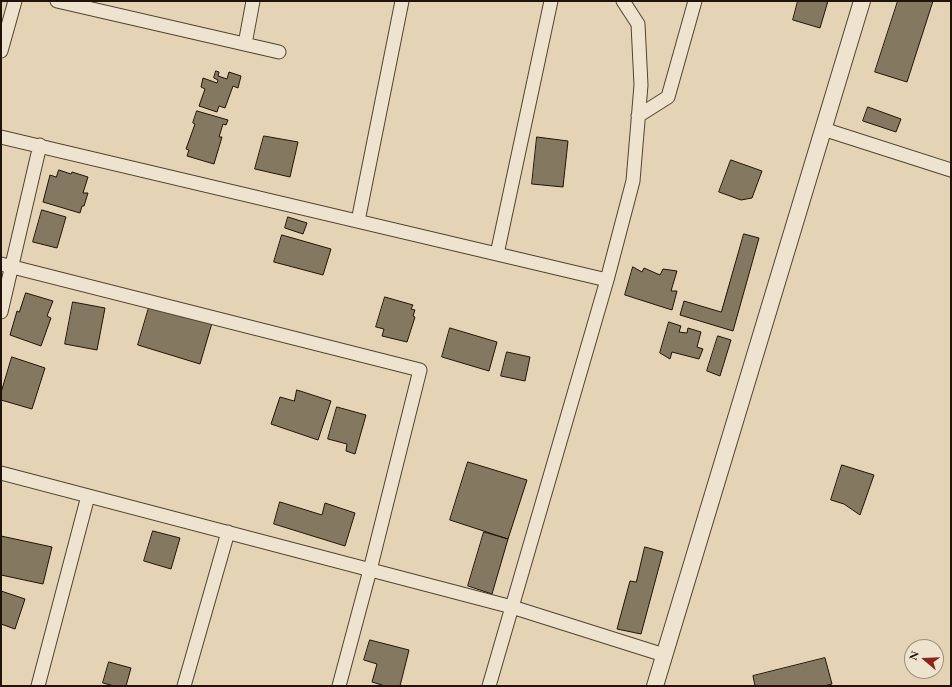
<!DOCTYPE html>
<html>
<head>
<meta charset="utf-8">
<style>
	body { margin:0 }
	#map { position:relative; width:952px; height:687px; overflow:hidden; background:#e4d4b5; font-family:"EB Garamond",serif }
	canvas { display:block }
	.frame { position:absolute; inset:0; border:2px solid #1f1407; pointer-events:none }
	.north { position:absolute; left:904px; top:639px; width:40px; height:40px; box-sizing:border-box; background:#ede3cf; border:1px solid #9b907f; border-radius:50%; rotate:289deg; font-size:11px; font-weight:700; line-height:16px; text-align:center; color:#1f1407 }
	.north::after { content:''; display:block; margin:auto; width:14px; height:18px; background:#8f2418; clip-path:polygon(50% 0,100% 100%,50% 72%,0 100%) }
</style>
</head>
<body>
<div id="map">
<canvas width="952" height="687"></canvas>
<div class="frame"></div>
<div class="north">N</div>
</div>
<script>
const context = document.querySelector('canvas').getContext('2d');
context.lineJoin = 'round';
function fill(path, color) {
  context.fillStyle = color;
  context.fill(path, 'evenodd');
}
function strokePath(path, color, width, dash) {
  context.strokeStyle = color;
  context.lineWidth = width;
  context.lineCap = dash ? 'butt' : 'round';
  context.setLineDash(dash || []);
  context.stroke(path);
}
const building = new Path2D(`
	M 798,1 L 828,1 L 820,28 L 793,20 Z
	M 898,1 L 933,1 L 907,82 L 875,72 Z
	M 216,71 L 219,72 L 218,76 L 227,79 L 229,72 L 241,76 L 238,88 L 233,86 L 225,108 L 219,106 L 217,112 L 199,106 L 205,89 L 201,87 L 203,78 L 217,83 L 218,80 L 214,78 Z
	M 868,107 L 901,119 L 896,132 L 863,121 Z
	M 197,111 L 228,120 L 226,125 L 223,124 L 219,137 L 222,137 L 214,164 L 187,156 L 189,150 L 186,149 L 195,124 L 193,123 Z
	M 264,136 L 298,142 L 290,177 L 255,169 Z
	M 537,137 L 568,141 L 563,187 L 532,184 Z
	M 731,160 L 762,171 L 752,198 L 741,200 L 719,192 Z
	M 59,170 L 71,174 L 72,172 L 88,177 L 83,193 L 88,193 L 84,206 L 82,206 L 80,213 L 43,202 L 50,175 L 56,177 Z
	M 42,210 L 66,217 L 57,248 L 33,242 Z
	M 288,217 L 307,223 L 303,234 L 285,228 Z
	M 744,234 L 759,238 L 733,331 L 680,315 L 684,301 L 721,312 Z
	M 282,235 L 331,249 L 323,275 L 274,262 Z
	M 633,267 L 642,272 L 644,268 L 660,275 L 663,269 L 677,271 L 671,291 L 677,291 L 672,310 L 625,295 Z
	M 26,293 L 53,301 L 47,316 L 51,318 L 41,346 L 10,335 L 17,311 L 19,312 Z
	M 385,297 L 413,305 L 411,309 L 415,310 L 413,316 L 415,317 L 407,342 L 382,336 L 384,329 L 376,327 Z
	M 73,302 L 105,308 L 97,350 L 65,344 Z
	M 150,304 L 212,323 L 200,364 L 138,345 Z
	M 669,322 L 681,326 L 679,332 L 687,333 L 688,328 L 701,332 L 697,347 L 703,349 L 699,359 L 672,352 L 670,359 L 660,353 Z
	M 450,328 L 497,342 L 489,371 L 442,357 Z
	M 718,336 L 731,340 L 720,376 L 707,371 Z
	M 507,352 L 530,357 L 525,381 L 501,376 Z
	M 12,357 L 45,368 L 32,409 L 1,400 L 1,393 Z
	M 297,390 L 331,401 L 318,440 L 271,424 L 280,397 L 294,401 Z
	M 337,407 L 366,415 L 355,454 L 346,451 L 347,444 L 328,439 Z
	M 468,462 L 527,480 L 508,539 L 450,520 Z
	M 842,465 L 874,475 L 860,515 L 844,504 L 831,500 Z
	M 280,502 L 322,515 L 325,503 L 355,513 L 345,546 L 274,524 Z
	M 153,531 L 180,538 L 171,569 L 144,561 Z
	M 484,532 L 508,539 L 492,594 L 468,586 Z
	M 1,536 L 52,547 L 43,584 L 1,575 Z
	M 645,547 L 663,552 L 641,634 L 617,629 L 630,581 L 636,582 Z
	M 1,591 L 25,599 L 15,629 L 1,624 Z
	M 370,640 L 409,650 L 400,686 L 385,686 L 372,682 L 377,664 L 364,660 Z
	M 825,658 L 832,684 L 824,686 L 755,686 L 753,676 Z
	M 109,662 L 131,668 L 126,686 L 114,686 L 103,683 Z`);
const minor = new Path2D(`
	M 57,1 L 279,52
	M 245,44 L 253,1
	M 1,51 L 15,1
	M 638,116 L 668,97 L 695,1
	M 823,129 L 951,170
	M 1,137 L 607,280
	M 358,221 L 402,1
	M 497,254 L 551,1
	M 1,264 L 420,370 L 370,570 L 339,686
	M 1,312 L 40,145
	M 1,473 L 512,607 L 664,655
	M 38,686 L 88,496
	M 184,686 L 228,532
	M 489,686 L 607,280 L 633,181 L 641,85 L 638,24 L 623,1`);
const tertiary = new Path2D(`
	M 655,686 L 862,1`);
fill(building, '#857861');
strokePath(building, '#1f1407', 1);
strokePath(minor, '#504432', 15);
strokePath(tertiary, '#504432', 18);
strokePath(minor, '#ede3cf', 13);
strokePath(tertiary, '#ede3cf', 16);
</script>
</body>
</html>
